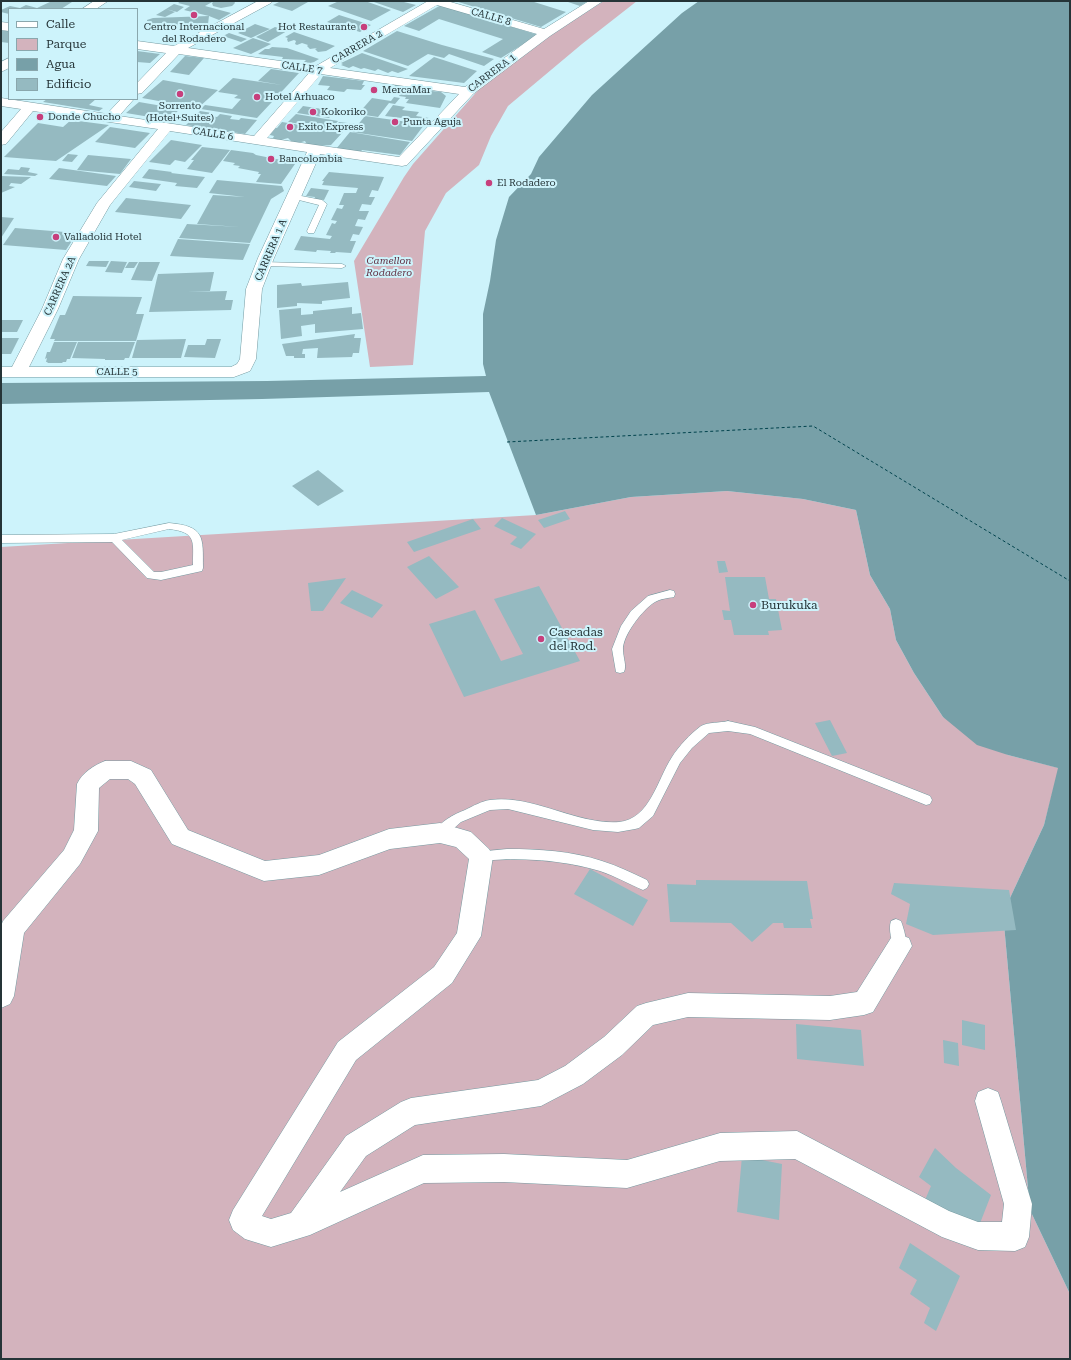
<!DOCTYPE html>
<html>
<head>
<meta charset="utf-8">
<style>
	body { margin:0 }
	#map { position:relative; width:1071px; height:1360px; overflow:hidden; background:#cdf3fb; font-family:"Roboto Serif",serif }
	canvas { display:block }
	.frame { position:absolute; inset:0; border:2px solid #253437; pointer-events:none }
	.legend { position:absolute; left:8px; top:8px; width:130px; height:92px; box-sizing:border-box; background:#cdf3fb; border:1px solid #8aa7ad; margin:0; padding:5px 7px; list-style:none; font-size:12px; color:#253437 }
	.legend li { display:flex; align-items:center; gap:8px; height:20px }
	.legend b { width:20px; border:1px solid #8aa7ad }
</style>
</head>
<body>
<div id="map">
<canvas width="1071" height="1360"></canvas>
<div class="frame"></div>
<ul class="legend">
<li><b style="height:5px;background:#fff"></b>Calle</li>
<li><b style="height:11px;background:#d3b3bd"></b>Parque</li>
<li><b style="height:11px;background:#77a0a8"></b>Agua</li>
<li><b style="height:11px;background:#95bac1"></b>Edificio</li>
</ul>
</div>
<script>
const context = document.querySelector('canvas').getContext('2d');
context.lineJoin = 'round';
function fill(path, color) {
  context.fillStyle = color;
  context.fill(path, 'evenodd');
}
function strokePath(path, color, width, dash) {
  context.strokeStyle = color;
  context.lineWidth = width;
  context.lineCap = dash ? 'butt' : 'round';
  context.setLineDash(dash || []);
  context.stroke(path);
}
function drawText(font, color, halo, rows, align = 'center') {
  context.font = font + ' "Roboto Serif",serif';
  context.lineWidth = 4;
  context.setLineDash([]);
  context.textBaseline = 'middle';
  context.strokeStyle = halo;
  context.fillStyle = color;
  for (const [text, x, y, turn = 0] of rows) {
    context.save();
    context.translate(x, y);
    context.rotate((+turn || 0) * Math.PI / 180);
    context.textAlign = isNaN(turn) ? turn : align;
    if (halo) context.strokeText(text, 0, 0);
    context.fillText(text, 0, 0);
    context.restore();
  }
}
const green = new Path2D(`
	M 604,1 L 637,1 L 582,44 L 508,106 L 491,136 L 479,165 L 446,193 L 425,231 L 413,365 L 370,367 L 354,261 L 404,177 L 413,164 L 480,88 L 549,35 Z
	M 727,491 L 803,499 L 856,510 L 870,575 L 890,609 L 896,640 L 914,673 L 943,717 L 1008,755 L 1059,768 L 1044,825 L 1003,913 L 1030,1210 L 1070,1294 L 1070,1359 L 1,1359 L 1,547 L 536,515 L 631,497 Z`);
const water = new Path2D(`
	M 699,1 L 1070,1 L 1070,1294 L 1030,1210 L 1003,913 L 1044,825 L 1058,768 L 1008,755 L 977,745 L 943,717 L 914,673 L 896,640 L 890,609 L 870,575 L 856,510 L 803,499 L 727,491 L 631,497 L 536,515 L 489,392 L 262,399 L 1,404 L 1,383 L 267,381 L 486,376 L 483,364 L 483,314 L 490,281 L 496,240 L 509,197 L 531,174 L 539,157 L 592,95 L 682,13 Z`);
const ferry = new Path2D(`
	M 507,442 L 813,426 L 1070,581`);
const building = new Path2D(`
	M 52,1 L 72,2 L 61,9 L 9,9 L 9,14 L 1,12 L 1,10 L 10,6 L 20,8 L 26,5 L 37,8 Z
	M 181,1 L 214,1 L 205,6 L 231,13 L 219,20 L 209,16 L 208,24 L 203,23 L 204,25 L 196,25 L 196,23 L 192,23 L 192,25 L 185,25 L 186,24 L 162,25 L 161,23 L 147,25 L 147,20 L 153,18 L 209,16 L 184,10 L 190,6 L 178,3 Z
	M 214,1 L 234,1 L 235,3 L 232,6 L 221,8 L 213,6 L 212,3 Z
	M 281,1 L 305,1 L 308,2 L 292,11 L 273,5 Z
	M 339,1 L 365,1 L 391,10 L 371,21 L 328,6 Z
	M 371,1 L 400,1 L 416,5 L 403,12 Z
	M 455,1 L 531,1 L 566,12 L 541,27 Z
	M 565,1 L 588,1 L 580,6 Z
	M 174,4 L 184,7 L 177,12 L 166,9 Z
	M 441,5 L 538,35 L 501,58 L 482,52 L 503,39 L 439,19 L 419,31 L 404,26 Z
	M 166,9 L 175,12 L 165,17 L 156,15 Z
	M 339,15 L 371,25 L 360,32 L 327,22 Z
	M 255,24 L 270,29 L 251,38 L 238,33 Z
	M 275,27 L 287,31 L 268,42 L 256,37 Z
	M 1,30 L 9,31 L 9,43 L 1,42 Z
	M 397,31 L 442,45 L 494,59 L 484,66 L 449,54 L 444,58 L 428,54 L 408,66 L 363,51 Z
	M 294,32 L 335,46 L 326,51 L 318,52 L 315,49 L 317,48 L 310,49 L 307,46 L 308,45 L 302,43 L 297,45 L 295,44 L 296,41 L 294,40 L 288,42 L 287,39 L 288,38 L 285,37 Z
	M 229,33 L 247,39 L 241,42 L 223,36 Z
	M 253,38 L 271,44 L 251,54 L 233,48 Z
	M 272,47 L 287,48 L 319,59 L 314,62 L 310,63 L 304,62 L 306,60 L 282,59 L 283,57 L 258,54 L 265,49 L 269,49 Z
	M 137,51 L 160,54 L 150,63 L 137,62 Z
	M 362,53 L 408,69 L 398,73 L 392,71 L 388,73 L 378,69 L 375,71 L 364,68 L 361,69 L 353,66 L 349,68 L 341,65 L 343,64 L 341,63 Z
	M 185,56 L 204,58 L 189,75 L 170,72 Z
	M 434,57 L 477,71 L 464,83 L 409,76 Z
	M 271,69 L 299,73 L 257,118 L 201,109 L 205,105 L 232,109 L 241,99 L 234,98 L 238,95 L 218,92 L 233,78 L 282,85 L 258,81 Z
	M 323,76 L 364,81 L 362,85 L 365,85 L 361,90 L 347,89 L 344,92 L 327,90 L 330,86 L 318,85 Z
	M 163,80 L 218,90 L 198,108 L 142,98 Z
	M 396,84 L 407,85 L 401,90 L 392,89 Z
	M 404,88 L 441,92 L 446,96 L 440,108 L 406,103 L 409,99 L 405,99 L 406,97 L 399,96 Z
	M 309,95 L 319,97 L 314,102 L 304,100 Z
	M 394,97 L 400,98 L 395,104 L 389,103 L 378,117 L 358,114 L 372,98 L 391,101 Z
	M 47,99 L 96,99 L 89,105 L 103,108 L 99,111 L 43,102 Z
	M 139,102 L 180,109 L 168,120 L 126,113 Z
	M 393,105 L 405,107 L 402,110 L 419,112 L 416,116 L 429,118 L 425,124 L 418,123 L 424,125 L 412,141 L 352,132 L 365,116 L 408,122 L 410,119 L 385,116 Z
	M 303,106 L 335,111 L 329,118 L 297,113 Z
	M 200,111 L 212,113 L 210,116 L 217,117 L 220,114 L 232,116 L 230,119 L 239,120 L 241,118 L 257,120 L 245,134 L 186,125 Z
	M 296,114 L 338,121 L 331,129 L 288,122 Z
	M 71,120 L 109,125 L 56,161 L 4,157 L 38,123 L 63,127 Z
	M 282,122 L 343,132 L 331,145 L 317,146 L 307,145 L 305,141 L 298,143 L 291,141 L 288,138 L 281,140 L 275,139 L 273,138 L 274,136 L 266,134 L 272,127 L 277,128 Z
	M 339,122 L 356,124 L 353,128 L 336,126 Z
	M 110,127 L 150,133 L 135,148 L 95,142 Z
	M 350,132 L 410,142 L 400,155 L 362,150 L 360,153 L 336,149 Z
	M 171,140 L 202,145 L 185,162 L 175,160 L 170,165 L 149,162 Z
	M 202,147 L 230,150 L 212,173 L 187,169 L 194,160 L 191,160 Z
	M 231,150 L 253,153 L 256,155 L 281,160 L 284,163 L 295,164 L 281,184 L 256,182 L 261,174 L 258,174 L 259,172 L 238,168 L 240,166 L 233,165 L 235,163 L 223,161 Z
	M 68,154 L 78,155 L 72,162 L 62,161 Z
	M 88,155 L 131,159 L 120,174 L 77,170 Z
	M 21,167 L 30,168 L 28,172 L 38,174 L 35,176 L 4,174 L 8,169 L 19,170 Z
	M 59,168 L 116,176 L 107,186 L 49,179 Z
	M 149,169 L 172,172 L 171,173 L 205,177 L 197,188 L 175,186 L 177,183 L 142,178 Z
	M 329,172 L 384,177 L 378,191 L 372,190 L 369,197 L 375,197 L 371,205 L 362,204 L 359,211 L 369,211 L 365,220 L 358,219 L 355,226 L 363,227 L 359,235 L 353,234 L 350,241 L 356,241 L 351,253 L 336,252 L 335,253 L 330,253 L 331,251 L 317,250 L 316,252 L 294,250 L 301,236 L 330,239 L 332,236 L 326,235 L 332,223 L 335,224 L 337,221 L 331,220 L 337,208 L 342,209 L 344,205 L 339,205 L 344,193 L 356,193 L 358,188 L 322,185 L 324,181 L 322,181 Z
	M 1,176 L 31,177 L 21,184 L 11,183 L 9,186 L 15,187 L 1,193 Z
	M 217,180 L 282,186 L 284,191 L 271,199 L 250,243 L 179,238 L 187,224 L 240,227 L 197,224 L 213,195 L 245,197 L 209,193 Z
	M 134,181 L 161,184 L 156,191 L 129,187 Z
	M 311,188 L 329,190 L 324,200 L 314,199 L 315,197 L 306,196 Z
	M 126,198 L 191,205 L 181,219 L 115,212 Z
	M 1,217 L 14,218 L 1,238 Z
	M 15,228 L 77,233 L 66,250 L 3,245 Z
	M 178,239 L 250,244 L 243,260 L 170,256 Z
	M 89,261 L 109,261 L 106,267 L 86,266 Z
	M 111,261 L 127,262 L 122,273 L 105,272 Z
	M 129,262 L 138,262 L 134,268 L 125,268 Z
	M 139,262 L 160,262 L 152,281 L 131,280 Z
	M 214,272 L 210,291 L 187,292 L 227,291 L 225,300 L 233,300 L 231,310 L 149,312 L 158,274 Z
	M 348,282 L 350,298 L 322,301 L 322,304 L 297,303 L 297,306 L 277,308 L 277,285 L 301,283 L 302,286 Z
	M 73,296 L 142,297 L 136,314 L 144,314 L 136,341 L 54,341 L 55,339 L 50,339 L 60,315 L 65,315 Z
	M 352,307 L 352,314 L 361,313 L 363,329 L 315,333 L 315,324 L 301,326 L 302,336 L 281,339 L 279,310 L 301,308 L 301,315 L 313,314 L 313,311 Z
	M 1,320 L 23,320 L 17,332 L 1,332 Z
	M 355,334 L 354,338 L 361,338 L 359,353 L 353,353 L 352,357 L 317,358 L 318,348 L 303,349 L 302,354 L 305,354 L 305,358 L 294,358 L 294,356 L 286,356 L 282,344 Z
	M 1,338 L 19,338 L 11,354 L 1,354 Z
	M 186,339 L 181,358 L 132,358 L 137,340 Z
	M 207,339 L 221,339 L 215,358 L 184,357 L 188,345 L 205,345 Z
	M 54,342 L 77,342 L 70,359 L 67,359 L 66,362 L 63,362 L 62,363 L 47,363 L 48,362 L 46,362 L 47,358 L 45,359 L 47,352 L 50,352 Z
	M 78,342 L 135,342 L 129,358 L 125,358 L 124,360 L 105,360 L 105,359 L 72,358 Z
	M 318,470 L 344,491 L 318,506 L 292,486 Z
	M 565,511 L 570,519 L 544,528 L 538,520 Z
	M 502,518 L 536,534 L 521,549 L 510,544 L 517,537 L 494,526 Z
	M 473,519 L 481,529 L 414,552 L 407,542 Z
	M 429,556 L 459,587 L 436,599 L 407,567 Z
	M 717,561 L 725,561 L 728,572 L 719,573 Z
	M 725,577 L 765,577 L 769,599 L 776,599 L 782,630 L 768,631 L 769,635 L 734,635 L 731,620 L 724,620 L 722,610 L 730,611 Z
	M 346,578 L 323,611 L 311,611 L 308,583 Z
	M 539,586 L 580,661 L 464,697 L 429,624 L 475,610 L 501,661 L 523,654 L 494,599 Z
	M 352,590 L 383,605 L 372,618 L 340,603 Z
	M 830,720 L 847,753 L 832,756 L 815,723 Z
	M 590,869 L 648,900 L 633,926 L 574,894 Z
	M 696,880 L 807,881 L 813,919 L 810,919 L 812,928 L 784,928 L 783,923 L 773,923 L 752,942 L 731,923 L 670,922 L 667,884 L 696,885 Z
	M 894,883 L 1009,890 L 1016,930 L 933,935 L 906,924 L 910,904 L 891,894 Z
	M 962,1020 L 985,1025 L 985,1050 L 962,1045 Z
	M 796,1024 L 861,1030 L 864,1066 L 797,1059 Z
	M 943,1040 L 958,1043 L 959,1066 L 944,1063 Z
	M 935,1148 L 956,1168 L 991,1195 L 977,1231 L 925,1200 L 931,1186 L 919,1177 Z
	M 742,1156 L 782,1164 L 779,1220 L 737,1212 Z
	M 910,1243 L 960,1276 L 936,1331 L 924,1323 L 930,1308 L 910,1294 L 917,1280 L 899,1268 Z`);
const lane = new Path2D(`
	M 291,194 L 322,200 L 327,204 L 314,233 L 308,233 L 307,231 L 319,205 L 291,198 Z
	M 261,262 L 342,264 L 346,266 L 342,268 L 264,266 L 260,264 Z
	M 169,523 C 205,526 203,537 203,568 L 202,571 L 161,580 L 147,578 L 112,542 L 1,543 L 1,535 L 114,534 ZM 169,529 C 197,532 193,542 193,565 L 161,572 L 154,572 L 122,540 Z
	M 670,590 L 674,591 L 675,594 L 674,597 C 668,598 660,599 655,602 C 643,609 622,636 623,650 C 623,657 627,666 624,672 L 620,673 L 616,672 L 612,649 L 621,626 L 631,611 L 648,596 Z
	M 728,721 L 755,727 L 930,796 L 932,800 L 930,804 L 926,805 L 750,734 L 728,731 L 709,733 L 692,748 L 680,763 L 653,816 L 639,828 L 635,829 L 618,832 L 593,830 L 508,809 L 490,810 L 461,822 L 444,837 L 440,838 L 436,837 L 434,833 C 439,822 454,814 465,810 C 473,806 482,801 490,800 C 532,794 577,825 619,822 C 650,819 657,780 672,757 C 679,746 690,734 701,726 C 708,722 720,723 728,721 Z
	M 507,849 C 539,849 572,851 602,861 C 618,866 632,873 647,880 L 649,884 L 647,888 L 643,890 C 629,884 615,876 600,871 C 563,860 520,857 481,861 L 477,860 L 475,856 L 477,852 Z
	M 896,919 L 901,921 C 904,929 908,943 905,950 L 900,952 L 895,950 C 892,943 888,929 891,921 Z`);
const street = new Path2D(`
	M 94,1 L 108,1 L 96,9 L 82,9 Z
	M 258,1 L 273,1 L 271,3 L 188,48 L 316,66 L 428,1 L 447,1 L 544,29 L 589,1 L 603,1 L 550,36 L 473,94 L 407,165 L 402,166 L 320,154 L 274,258 L 262,289 L 256,359 L 250,371 L 234,377 L 1,377 L 1,367 L 12,367 L 42,309 L 63,259 L 97,203 L 158,129 L 33,111 L 6,144 L 1,145 L 1,132 L 21,109 L 1,106 L 1,98 L 107,114 L 121,99 L 134,99 L 119,116 L 254,136 L 309,73 L 179,54 L 142,93 L 137,94 L 137,83 L 166,53 L 137,49 L 137,41 L 174,46 ZM 437,5 L 537,34 L 465,87 L 330,68 ZM 321,74 L 459,94 L 399,157 L 267,138 ZM 170,131 L 307,152 L 258,258 L 246,289 L 240,359 L 237,364 L 231,367 L 29,367 L 58,309 L 79,259 L 110,205 Z
	M 1,22 L 9,23 L 9,31 L 1,30 Z
	M 9,58 L 9,68 L 1,72 L 1,62 Z
	M 105,761 L 131,761 L 151,770 L 188,830 L 265,861 L 319,855 L 389,829 L 440,823 L 471,832 L 489,849 L 493,856 L 481,936 L 452,983 L 356,1060 L 262,1216 L 271,1219 L 291,1213 L 346,1136 L 401,1102 L 411,1098 L 538,1080 L 565,1066 L 604,1037 L 637,1006 L 646,1003 L 688,993 L 830,996 L 857,992 L 891,938 L 900,935 L 909,938 L 912,946 L 873,1012 L 864,1015 L 830,1020 L 688,1017 L 653,1025 L 622,1055 L 583,1084 L 541,1106 L 415,1125 L 366,1156 L 340,1192 L 423,1155 L 504,1154 L 627,1160 L 720,1133 L 797,1131 L 949,1211 L 978,1222 L 1002,1222 L 1004,1204 L 975,1101 L 978,1092 L 988,1088 L 998,1092 L 1001,1101 L 1032,1204 L 1029,1237 L 1025,1247 L 1015,1251 L 978,1250 L 942,1237 L 795,1159 L 720,1161 L 627,1188 L 504,1182 L 424,1183 L 310,1235 L 271,1247 L 245,1239 L 233,1230 L 229,1220 L 233,1210 L 338,1042 L 434,967 L 457,933 L 469,859 L 456,847 L 440,843 L 390,849 L 319,875 L 264,881 L 172,844 L 135,784 L 128,779 L 110,779 L 99,788 L 98,831 L 80,864 L 24,933 L 14,996 L 10,1004 L 1,1008 L 1,926 L 3,921 L 64,850 L 74,830 L 77,784 C 82,773 94,765 105,761 Z`);
const markers = [
	[194,15,4,"#c73f7c"],
	[364,27,4,"#c73f7c"],
	[374,90,4,"#c73f7c"],
	[180,94,4,"#c73f7c"],
	[257,97,4,"#c73f7c"],
	[313,112,4,"#c73f7c"],
	[40,117,4,"#c73f7c"],
	[395,122,4,"#c73f7c"],
	[290,127,4,"#c73f7c"],
	[271,159,4,"#c73f7c"],
	[489,183,4,"#c73f7c"],
	[56,237,4,"#c73f7c"],
	[753,605,4,"#c73f7c"],
	[541,639,4,"#c73f7c"]
];
const farStreetnames = [
	["CALLE 8",491,17,16],
	["CARRERA 2",357,47,-30],
	["CALLE 7",302,68,8],
	["CARRERA 1",492,73,-37],
	["CALLE 6",213,134,9],
	["CARRERA 1 A",271,250,-67],
	["CARRERA 2A",60,286,-66],
	["CALLE 5",117,372]
];
const farPoinames = [
	["Centro Internacional",194,27,"center"],
	["del Rodadero",194,39,"center"],
	["Hot Restaurante",356,27,"right"],
	["MercaMar",382,90],
	["Hotel Arhuaco",265,97],
	["Sorrento",180,106,"center"],
	["(Hotel+Suites)",180,118,"center"],
	["Kokoriko",321,112],
	["Donde Chucho",48,117],
	["Punta Aguja",403,122],
	["Exito Express",298,127],
	["Bancolombia",279,159],
	["El Rodadero",497,183],
	["Valladolid Hotel",64,237]
];
const farParknames = [
	["Camellon",389,261],
	["Rodadero",389,273]
];
const poiNames = [
	["Burukuka",761,605],
	["Cascadas",549,632],
	["del Rod.",549,646]
];
fill(green, '#d3b3bd');
fill(water, '#77a0a8');
strokePath(ferry, '#00424c', 1, [3, 2.5]);
fill(building, '#95bac1');
strokePath(lane, '#759aa1', 1);
strokePath(street, '#759aa1', 1);
fill(lane, '#fff');
fill(street, '#fff');
for (const [x, y, r, color] of markers) {
  const dot = new Path2D();
  dot.arc(x, y, r, 0, 2 * Math.PI);
  context.fillStyle = color;
  context.fill(dot);
  strokePath(dot, '#cdf3fb', 1.5);
}
drawText('10px', '#253437', '#cdf3fb', farStreetnames);
drawText('10px', '#253437', '#cdf3fb', farPoinames, 'left');
drawText('italic 10px', '#623043', '#cdf3fb', farParknames);
drawText('12px', '#253437', '#cdf3fb', poiNames, 'left');
</script>
</body>
</html>
